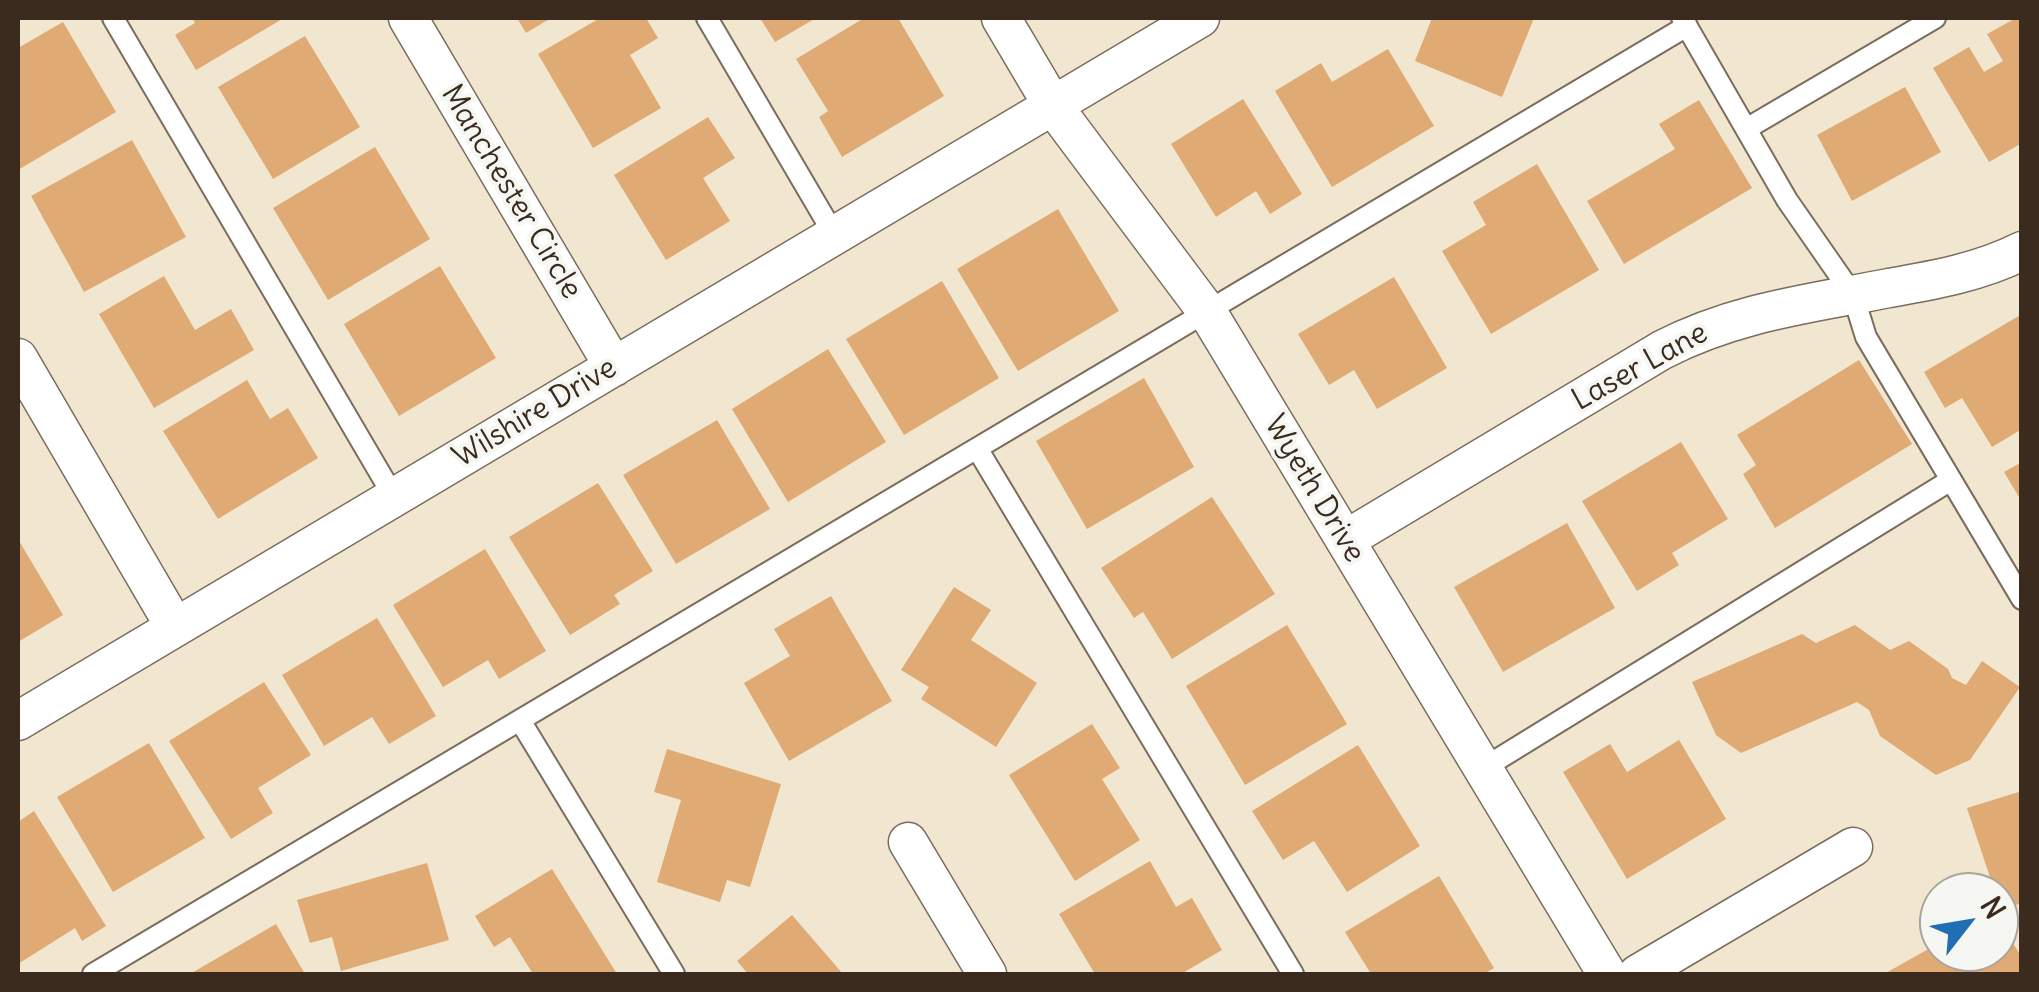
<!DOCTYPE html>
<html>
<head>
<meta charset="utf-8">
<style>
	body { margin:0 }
	#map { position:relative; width:2039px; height:992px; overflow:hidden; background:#f1e7d0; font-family:Delius,sans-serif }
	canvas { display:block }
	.frame { position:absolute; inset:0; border:20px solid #3b2a1e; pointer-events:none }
	.north { position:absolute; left:1919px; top:872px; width:100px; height:100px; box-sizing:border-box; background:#f6f6f2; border:2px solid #aba49d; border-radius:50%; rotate:59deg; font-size:28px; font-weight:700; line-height:40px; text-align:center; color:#3b2a1e }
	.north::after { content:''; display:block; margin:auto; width:35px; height:45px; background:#1f6fb2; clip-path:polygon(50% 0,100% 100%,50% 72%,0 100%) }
</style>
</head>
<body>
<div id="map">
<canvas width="2039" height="992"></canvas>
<div class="frame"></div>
<div class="north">N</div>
</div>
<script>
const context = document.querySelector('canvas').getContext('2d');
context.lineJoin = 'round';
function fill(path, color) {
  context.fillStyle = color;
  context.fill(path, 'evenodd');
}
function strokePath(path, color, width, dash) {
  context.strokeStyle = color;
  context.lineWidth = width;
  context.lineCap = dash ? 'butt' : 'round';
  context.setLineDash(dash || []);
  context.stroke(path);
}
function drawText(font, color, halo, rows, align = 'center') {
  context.font = font + ' Delius,sans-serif';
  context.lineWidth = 8;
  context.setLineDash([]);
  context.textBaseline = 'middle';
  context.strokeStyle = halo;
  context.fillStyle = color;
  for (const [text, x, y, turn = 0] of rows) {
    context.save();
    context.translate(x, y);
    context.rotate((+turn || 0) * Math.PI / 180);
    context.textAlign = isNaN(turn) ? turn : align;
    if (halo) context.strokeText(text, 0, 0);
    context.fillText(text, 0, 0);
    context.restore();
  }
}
const building = new Path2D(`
	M 192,18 L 284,18 L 196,70 L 175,35 L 195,23 Z
	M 517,18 L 551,18 L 526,33 Z
	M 600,18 L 646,18 L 658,38 L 630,55 L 661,108 L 593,148 L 538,54 Z
	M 760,18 L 816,18 L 775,42 Z
	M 864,18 L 898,18 L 944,96 L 842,157 L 819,117 L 828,111 L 796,59 Z
	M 1432,18 L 1534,18 L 1502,97 L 1415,61 Z
	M 2016,18 L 2022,18 L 2022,143 L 1989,162 L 1933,68 L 1969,47 L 1984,72 L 2003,61 L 1987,34 Z
	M 63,22 L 116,112 L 18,170 L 18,48 Z
	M 305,36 L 360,127 L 273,179 L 218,87 Z
	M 1388,49 L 1434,126 L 1332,187 L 1275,91 L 1321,63 L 1332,82 Z
	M 1905,87 L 1941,152 L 1852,201 L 1817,135 Z
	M 1243,99 L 1302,194 L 1270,214 L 1256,191 L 1216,217 L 1171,144 Z
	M 1699,100 L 1752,188 L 1624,264 L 1587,201 L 1675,149 L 1659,124 Z
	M 708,117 L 735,158 L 703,178 L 730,221 L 666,260 L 614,175 Z
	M 132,140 L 186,237 L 84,292 L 31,196 Z
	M 375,147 L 430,239 L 328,300 L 273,208 Z
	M 1537,164 L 1599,270 L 1491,334 L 1442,251 L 1486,225 L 1473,202 Z
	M 1058,209 L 1119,311 L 1018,371 L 957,269 Z
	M 440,266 L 496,358 L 399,416 L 344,324 Z
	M 164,276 L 195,330 L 231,309 L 254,350 L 154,408 L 99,314 Z
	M 1394,277 L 1447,368 L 1377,409 L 1354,370 L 1329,385 L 1298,334 Z
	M 942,281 L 999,378 L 904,435 L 846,339 Z
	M 2022,314 L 2022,429 L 1992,447 L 1962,398 L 1945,408 L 1924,372 Z
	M 828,349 L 886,442 L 788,502 L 732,409 Z
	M 1859,360 L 1912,444 L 1775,528 L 1743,474 L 1756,465 L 1737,435 Z
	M 1144,378 L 1194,467 L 1087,529 L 1036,441 Z
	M 247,380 L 270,419 L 288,408 L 318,458 L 218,519 L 163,431 Z
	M 717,420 L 770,509 L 676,564 L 623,475 Z
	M 1681,442 L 1728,519 L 1672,553 L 1679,565 L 1637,591 L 1582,501 Z
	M 2022,462 L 2022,502 L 2004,472 Z
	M 598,483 L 653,571 L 614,595 L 620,604 L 570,635 L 509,537 Z
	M 1212,497 L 1275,594 L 1172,659 L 1143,612 L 1134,618 L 1101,568 Z
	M 1567,523 L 1615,608 L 1503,672 L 1454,587 Z
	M 18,539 L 63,615 L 18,642 Z
	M 485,549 L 546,651 L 499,679 L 488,660 L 443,687 L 393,605 Z
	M 954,587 L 991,610 L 971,640 L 1037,683 L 996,747 L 921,699 L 929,687 L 901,670 Z
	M 831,596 L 892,701 L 789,761 L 744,683 L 790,656 L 774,629 Z
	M 377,618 L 436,716 L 389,744 L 372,717 L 324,746 L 282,675 Z
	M 1287,625 L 1347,724 L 1245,785 L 1186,686 Z
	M 1855,625 L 1890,650 L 1909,641 L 1948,669 L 1952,678 L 1966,685 L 1982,661 L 2020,687 L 1970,760 L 1936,775 L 1880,736 L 1869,710 L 1857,702 L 1741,753 L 1716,735 L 1692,682 L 1802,634 L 1816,643 Z
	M 264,682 L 311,755 L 258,788 L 273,813 L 231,839 L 169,741 Z
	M 1092,724 L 1120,768 L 1102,779 L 1140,840 L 1075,881 L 1009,775 Z
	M 1679,740 L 1726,819 L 1627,879 L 1563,772 L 1610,744 L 1627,772 Z
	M 149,743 L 205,838 L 113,892 L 57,797 Z
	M 1358,745 L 1420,846 L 1347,892 L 1314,841 L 1283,860 L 1252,811 Z
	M 667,749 L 781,784 L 750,887 L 727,880 L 720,902 L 657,882 L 681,800 L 654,792 Z
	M 2022,791 L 2022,903 L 2001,910 L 1999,892 L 1995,892 L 1967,808 Z
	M 34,811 L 106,926 L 82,941 L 75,928 L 18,964 L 18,822 Z
	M 1150,861 L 1176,907 L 1192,898 L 1222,950 L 1181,974 L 1095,974 L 1059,914 Z
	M 427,863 L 449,940 L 341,971 L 332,937 L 310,943 L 297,900 Z
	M 552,869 L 617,974 L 533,974 L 510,937 L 494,947 L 475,916 Z
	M 1439,876 L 1494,968 L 1484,974 L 1371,974 L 1345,932 Z
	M 792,915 L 843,974 L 748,974 L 737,961 Z
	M 276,924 L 305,974 L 190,974 Z
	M 2010,938 L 2022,958 L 2022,974 L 1884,974 L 1939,943 L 1939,952 L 1976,952 L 1978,956 L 1985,952 L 1999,952 L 1999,944 Z`);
const lane = new Path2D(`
	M 113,18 L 394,497
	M 707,18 L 835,236
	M 1682,18 L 1787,200 L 1853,295 L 1866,337 L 2022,599
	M 1746,129 L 1935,18
	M 978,450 L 1293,974
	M 521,722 L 674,974
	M 1482,769 L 1951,480
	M 93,974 L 1687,26`);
const street = new Path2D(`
	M 408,18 L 614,367
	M 1001,18 L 1053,106 L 1208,313 L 1607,974
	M 18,358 L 175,627
	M 1345,540 L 1662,350 C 1736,312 1808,304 1889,288 C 1935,280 1980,272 2022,251
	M 18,721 L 1200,18
	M 908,842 L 987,974
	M 1638,974 L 1853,847`);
const streetNames = [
	["Manchester Circle",511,192,59],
	["Laser Lane",1640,367,-29],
	["Wilshire Drive",535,413,-31],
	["Wyeth Drive",1314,489,59]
];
fill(building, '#dfaa73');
strokePath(lane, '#7b6c5c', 24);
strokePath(street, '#7b6c5c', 41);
strokePath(lane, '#fff', 20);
strokePath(street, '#fff', 38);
drawText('30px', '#3b2a1e', '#f6f6f2', streetNames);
</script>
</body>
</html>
